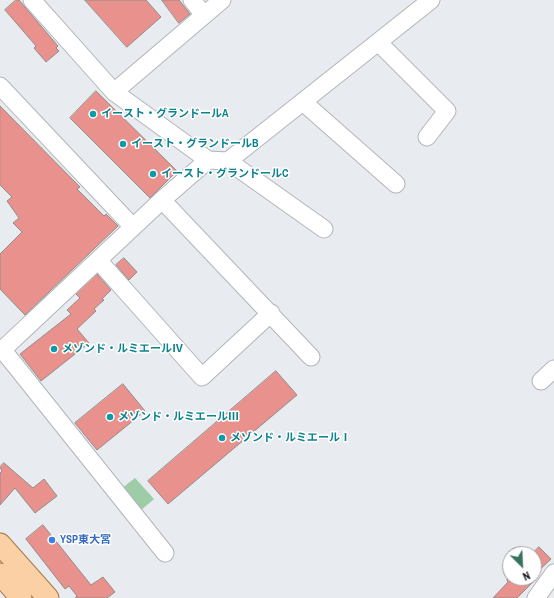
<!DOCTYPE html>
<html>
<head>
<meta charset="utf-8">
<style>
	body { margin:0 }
	#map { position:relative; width:554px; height:598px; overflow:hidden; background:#e8ebf0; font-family:"Archivo Narrow",sans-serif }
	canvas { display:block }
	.north { position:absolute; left:502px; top:546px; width:40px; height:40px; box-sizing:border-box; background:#fff; border:1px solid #9fa0a1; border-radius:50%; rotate:156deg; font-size:11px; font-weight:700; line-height:16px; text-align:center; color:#101113 }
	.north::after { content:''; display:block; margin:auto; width:14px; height:18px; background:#36725d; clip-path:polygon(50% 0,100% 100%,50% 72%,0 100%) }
</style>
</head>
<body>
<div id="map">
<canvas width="554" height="598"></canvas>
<div class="north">N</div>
</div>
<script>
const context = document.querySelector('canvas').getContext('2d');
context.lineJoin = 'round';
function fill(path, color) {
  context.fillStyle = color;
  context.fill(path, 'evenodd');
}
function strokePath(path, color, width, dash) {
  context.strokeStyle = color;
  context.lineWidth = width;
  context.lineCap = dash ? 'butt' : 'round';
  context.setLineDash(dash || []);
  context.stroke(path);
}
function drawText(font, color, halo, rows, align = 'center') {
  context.font = font + ' "Archivo Narrow","Noto Sans JP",sans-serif';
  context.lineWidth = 3;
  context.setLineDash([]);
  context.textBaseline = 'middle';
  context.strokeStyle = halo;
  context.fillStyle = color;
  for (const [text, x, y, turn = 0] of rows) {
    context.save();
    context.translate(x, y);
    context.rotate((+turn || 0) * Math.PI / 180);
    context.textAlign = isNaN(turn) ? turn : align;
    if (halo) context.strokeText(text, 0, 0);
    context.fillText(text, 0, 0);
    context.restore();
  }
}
const green = new Path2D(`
	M 135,478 L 154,499 L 140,511 L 121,489 Z`);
const building = new Path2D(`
	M 16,0 L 19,0 L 58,46 L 56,48 L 59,51 L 46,62 L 34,48 L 36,46 L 5,10 Z
	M 85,0 L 146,0 L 161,17 L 127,47 Z
	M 162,0 L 179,0 L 190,14 L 179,23 Z
	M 96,91 L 177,171 L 150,198 L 70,118 Z
	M 0,106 L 80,187 L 77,189 L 104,216 L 106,214 L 118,226 L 25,315 L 0,289 L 0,254 L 22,232 L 13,223 L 19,218 L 7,201 L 12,197 L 0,185 Z
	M 124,258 L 137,272 L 129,280 L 116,265 Z
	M 97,274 L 111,290 L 102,299 L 104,300 L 94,309 L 96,311 L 77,329 L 89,343 L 41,381 L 20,354 L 71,314 L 67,310 L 80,298 L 76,294 Z
	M 276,371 L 297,395 L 168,504 L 148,481 Z
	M 123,384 L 145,411 L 97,450 L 75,423 Z
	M 4,463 L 33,488 L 44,479 L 57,496 L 35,513 L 15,488 L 0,505 L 0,473 L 2,471 L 0,467 Z
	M 43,525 L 91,585 L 103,577 L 115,592 L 107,598 L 75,598 L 77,596 L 69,586 L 65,589 L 26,539 Z
	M 539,547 L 551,559 L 534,575 L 534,554 L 532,554 Z
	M 510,576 L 510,578 L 533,578 L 535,580 L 517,598 L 493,598 L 508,582 L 507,580 Z`);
const minor = new Path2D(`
	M 32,0 L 114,92 L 208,160
	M 192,0 L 204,15
	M 378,42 L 447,111 L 427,137
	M 0,86 L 133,227
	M 114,92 L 222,0
	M 303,102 L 396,184
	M 228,161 L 324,229
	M 162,200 L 311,357
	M 98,260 L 202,377 L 271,313
	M 2,349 L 165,553
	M 0,352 L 162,200 L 208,160 L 228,161 L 431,0
	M 541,381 L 554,369
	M 536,598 L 554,573`);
const major = new Path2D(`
	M 0,544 L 48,598
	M 0,574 L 21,598`);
const markers = [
	[93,114,4,"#0f9aa8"],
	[123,144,4,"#0f9aa8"],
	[153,174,4,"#0f9aa8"],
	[54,349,4,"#0f9aa8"],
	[110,417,4,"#0f9aa8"],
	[222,438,4,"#0f9aa8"],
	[52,540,4,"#3f7fe0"]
];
const cultureNames = [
	["イースト・グランドールA",101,114],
	["イースト・グランドールB",131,144],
	["イースト・グランドールC",161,174],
	["メゾンド・ルミエールⅣ",62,349],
	["メゾンド・ルミエールⅢ",118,417],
	["メゾンド・ルミエールⅠ",230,438]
];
const shopNames = [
	["YSP東大宮",60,540]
];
fill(green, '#9dcca6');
fill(building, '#e9928d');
strokePath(building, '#918b8a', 1);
strokePath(minor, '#b2b5ba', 19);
strokePath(major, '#a6784a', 23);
strokePath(minor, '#fff', 17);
strokePath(major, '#fad0a4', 21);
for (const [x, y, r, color] of markers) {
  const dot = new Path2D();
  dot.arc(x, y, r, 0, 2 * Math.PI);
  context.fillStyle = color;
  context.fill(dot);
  strokePath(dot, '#fff', 1.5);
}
drawText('bold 11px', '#0d838f', '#fff', cultureNames, 'left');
drawText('bold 11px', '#366cbe', '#fff', shopNames, 'left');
</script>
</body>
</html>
